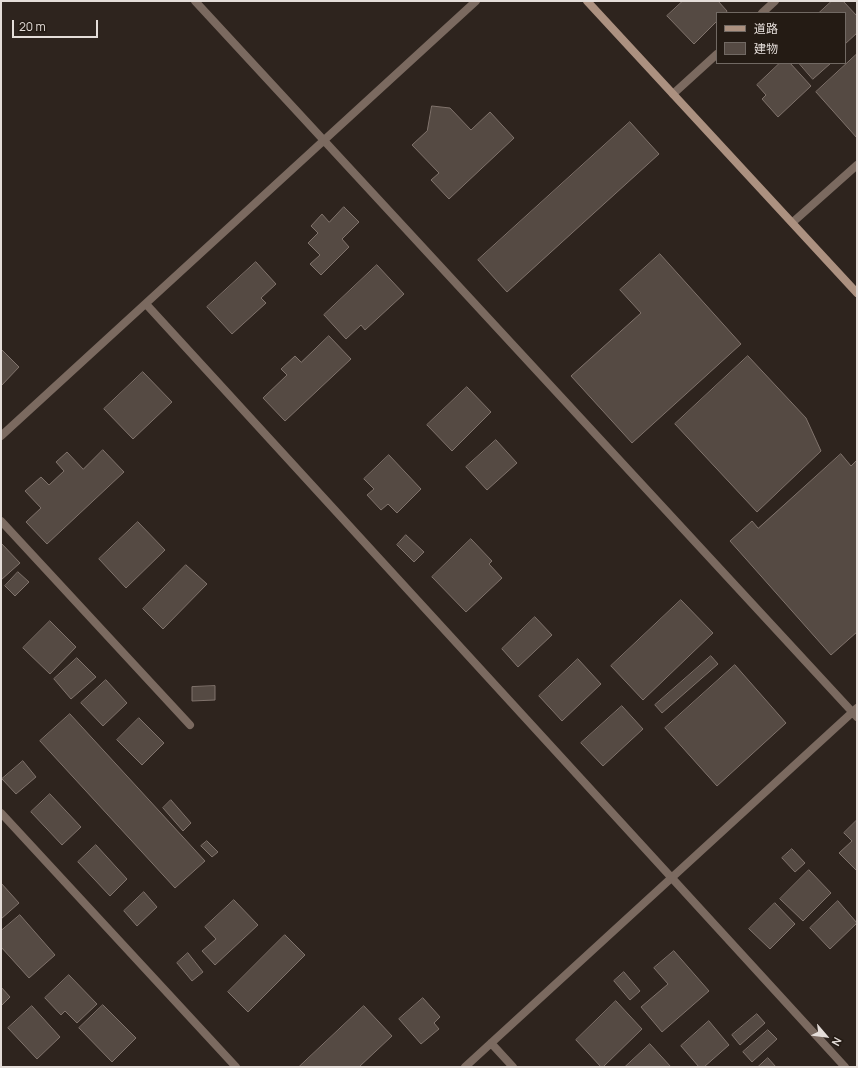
<!DOCTYPE html>
<html>
<head>
<meta charset="utf-8">
<style>
	body { margin:0 }
	#map { position:relative; width:858px; height:1068px; overflow:hidden; background:#2e241e; font-family:Manrope,"Noto Sans JP",sans-serif }
	canvas { display:block }
	.frame { position:absolute; inset:0; border:2px solid #e4ddd9; pointer-events:none }
	.legend { position:absolute; left:716px; top:12px; width:130px; height:52px; box-sizing:border-box; background:#241b14; border:1px solid #716963; margin:0; padding:5px 7px; list-style:none; font-size:12px; color:#e4ddd9 }
	.legend li { display:flex; align-items:center; gap:8px; height:20px }
	.legend b { width:20px; border:1px solid #716963 }
	.north { position:absolute; left:806px; top:1016px; width:40px; height:40px; -webkit-text-stroke:3px #241b14; paint-order:stroke; rotate:118deg; font-size:11px; font-weight:700; line-height:16px; text-align:center; color:#e4ddd9 }
	.north::after { content:''; display:block; margin:auto; width:14px; height:18px; background:#e4ddd9; clip-path:polygon(50% 0,100% 100%,50% 72%,0 100%) }
	.scale { position:absolute; left:12px; top:20px; width:86px; height:18px; box-sizing:border-box; border:2px solid #e4ddd9; border-top:0; padding-left:5px; font-size:12px; line-height:14px; white-space:nowrap; color:#e4ddd9; -webkit-text-stroke:3px #241b14; paint-order:stroke }
</style>
</head>
<body>
<div id="map">
<canvas width="858" height="1068"></canvas>
<div class="frame"></div>
<ul class="legend">
<li><b style="height:5px;background:#ac9180"></b>道路</li>
<li><b style="height:11px;background:#554a43"></b>建物</li>
</ul>
<div class="north">N</div>
<div class="scale">20 m</div>
</div>
<script>
const context = document.querySelector('canvas').getContext('2d');
context.lineJoin = 'round';
function fill(path, color) {
  context.fillStyle = color;
  context.fill(path, 'evenodd');
}
function strokePath(path, color, width, dash) {
  context.strokeStyle = color;
  context.lineWidth = width;
  context.lineCap = dash ? 'butt' : 'round';
  context.setLineDash(dash || []);
  context.stroke(path);
}
const building = new Path2D(`
	M 683,1 L 718,1 L 727,11 L 726,13 L 717,13 L 717,21 L 694,44 L 667,16 Z
	M 832,1 L 843,1 L 857,16 L 857,33 L 845,44 L 845,13 L 819,13 Z
	M 857,54 L 857,138 L 816,92 Z
	M 780,63 L 790,63 L 811,86 L 778,117 L 762,99 L 766,95 L 757,85 Z
	M 799,63 L 831,63 L 813,79 Z
	M 432,106 L 450,108 L 471,130 L 490,112 L 514,138 L 449,199 L 431,180 L 439,173 L 412,145 L 427,131 Z
	M 630,122 L 659,154 L 507,292 L 478,260 Z
	M 344,207 L 359,222 L 342,239 L 349,247 L 321,275 L 310,264 L 320,255 L 308,243 L 318,233 L 311,226 L 322,214 L 329,222 Z
	M 660,254 L 741,344 L 632,443 L 571,376 L 641,313 L 620,290 Z
	M 256,262 L 276,284 L 261,298 L 266,303 L 232,334 L 207,307 Z
	M 377,265 L 404,294 L 365,330 L 361,325 L 346,339 L 324,315 Z
	M 329,336 L 351,359 L 285,421 L 263,398 L 287,375 L 281,369 L 295,356 L 301,362 Z
	M 1,349 L 19,367 L 1,386 Z
	M 748,356 L 806,418 L 821,451 L 757,512 L 675,424 Z
	M 143,372 L 172,402 L 133,439 L 104,409 Z
	M 467,387 L 491,412 L 452,451 L 427,425 Z
	M 496,440 L 517,463 L 487,490 L 466,467 Z
	M 103,450 L 124,472 L 47,544 L 26,522 L 41,508 L 25,491 L 41,477 L 49,485 L 64,471 L 56,462 L 67,452 L 83,469 Z
	M 841,454 L 851,466 L 857,460 L 857,632 L 831,655 L 730,541 L 752,521 L 758,528 Z
	M 389,455 L 421,489 L 397,513 L 388,504 L 381,510 L 367,495 L 374,489 L 364,479 Z
	M 138,522 L 165,550 L 126,588 L 99,559 Z
	M 406,535 L 424,552 L 414,562 L 397,545 Z
	M 471,539 L 492,561 L 489,564 L 502,578 L 466,612 L 432,577 Z
	M 1,543 L 20,563 L 1,580 Z
	M 186,565 L 207,584 L 163,629 L 143,609 Z
	M 18,572 L 29,582 L 15,596 L 5,586 Z
	M 681,600 L 713,633 L 643,700 L 611,666 Z
	M 535,617 L 552,635 L 518,667 L 502,649 Z
	M 50,621 L 76,647 L 50,674 L 23,648 Z
	M 711,656 L 718,664 L 662,713 L 655,705 Z
	M 77,658 L 96,677 L 71,699 L 54,679 Z
	M 578,659 L 601,684 L 562,721 L 539,696 Z
	M 735,665 L 786,723 L 717,786 L 665,728 Z
	M 106,680 L 127,703 L 103,726 L 81,703 Z
	M 215,686 L 215,700 L 192,701 L 192,687 Z
	M 622,706 L 643,729 L 603,766 L 581,743 Z
	M 70,714 L 205,861 L 175,888 L 40,741 Z
	M 139,718 L 164,743 L 142,765 L 117,740 Z
	M 23,761 L 36,777 L 16,794 L 2,779 Z
	M 50,794 L 81,827 L 62,845 L 31,812 Z
	M 171,800 L 191,823 L 183,831 L 163,808 Z
	M 857,820 L 857,871 L 839,853 L 852,841 L 844,833 Z
	M 207,841 L 218,852 L 212,857 L 201,846 Z
	M 96,845 L 127,879 L 110,896 L 78,862 Z
	M 792,849 L 805,863 L 795,872 L 782,858 Z
	M 809,870 L 831,893 L 803,921 L 780,899 Z
	M 1,883 L 19,903 L 1,919 Z
	M 144,892 L 157,907 L 137,926 L 124,911 Z
	M 234,900 L 258,925 L 215,965 L 202,951 L 216,939 L 205,927 Z
	M 838,901 L 857,923 L 830,949 L 810,928 Z
	M 775,903 L 795,924 L 770,949 L 749,929 Z
	M 20,915 L 55,955 L 29,978 L 1,947 L 1,931 Z
	M 285,935 L 305,955 L 248,1012 L 228,992 Z
	M 674,951 L 709,991 L 662,1032 L 641,1007 L 668,984 L 654,968 Z
	M 188,953 L 203,972 L 192,981 L 177,963 Z
	M 624,972 L 640,991 L 630,1000 L 614,981 Z
	M 69,975 L 97,1004 L 77,1023 L 65,1011 L 61,1015 L 45,998 Z
	M 1,987 L 10,997 L 1,1006 Z
	M 423,998 L 440,1017 L 434,1023 L 439,1029 L 421,1044 L 399,1019 Z
	M 616,1001 L 642,1029 L 603,1067 L 601,1067 L 576,1040 Z
	M 103,1005 L 136,1038 L 112,1062 L 79,1028 Z
	M 32,1006 L 60,1037 L 37,1059 L 8,1028 Z
	M 364,1006 L 392,1036 L 359,1067 L 299,1067 Z
	M 757,1014 L 765,1023 L 740,1045 L 732,1035 Z
	M 709,1021 L 729,1045 L 704,1067 L 699,1067 L 681,1046 Z
	M 768,1030 L 777,1039 L 752,1062 L 743,1052 Z
	M 650,1044 L 671,1067 L 625,1067 Z
	M 768,1058 L 776,1067 L 758,1067 Z`);
const lane = new Path2D(`
	M 1,521 L 190,725`);
const street = new Path2D(`
	M 195,1 L 857,717
	M 762,13 L 775,1
	M 673,94 L 717,54
	M 793,222 L 857,165
	M 146,304 L 845,1067
	M 1,436 L 476,1
	M 1,813 L 236,1067
	M 491,1043 L 513,1067
	M 465,1067 L 857,708`);
const secondary = new Path2D(`
	M 587,1 L 857,293`);
fill(building, '#554a43');
strokePath(building, '#80736c', 1);
strokePath(lane, '#7b6a60', 8);
strokePath(street, '#7b6a60', 8);
strokePath(secondary, '#ac9180', 8);
</script>
</body>
</html>
